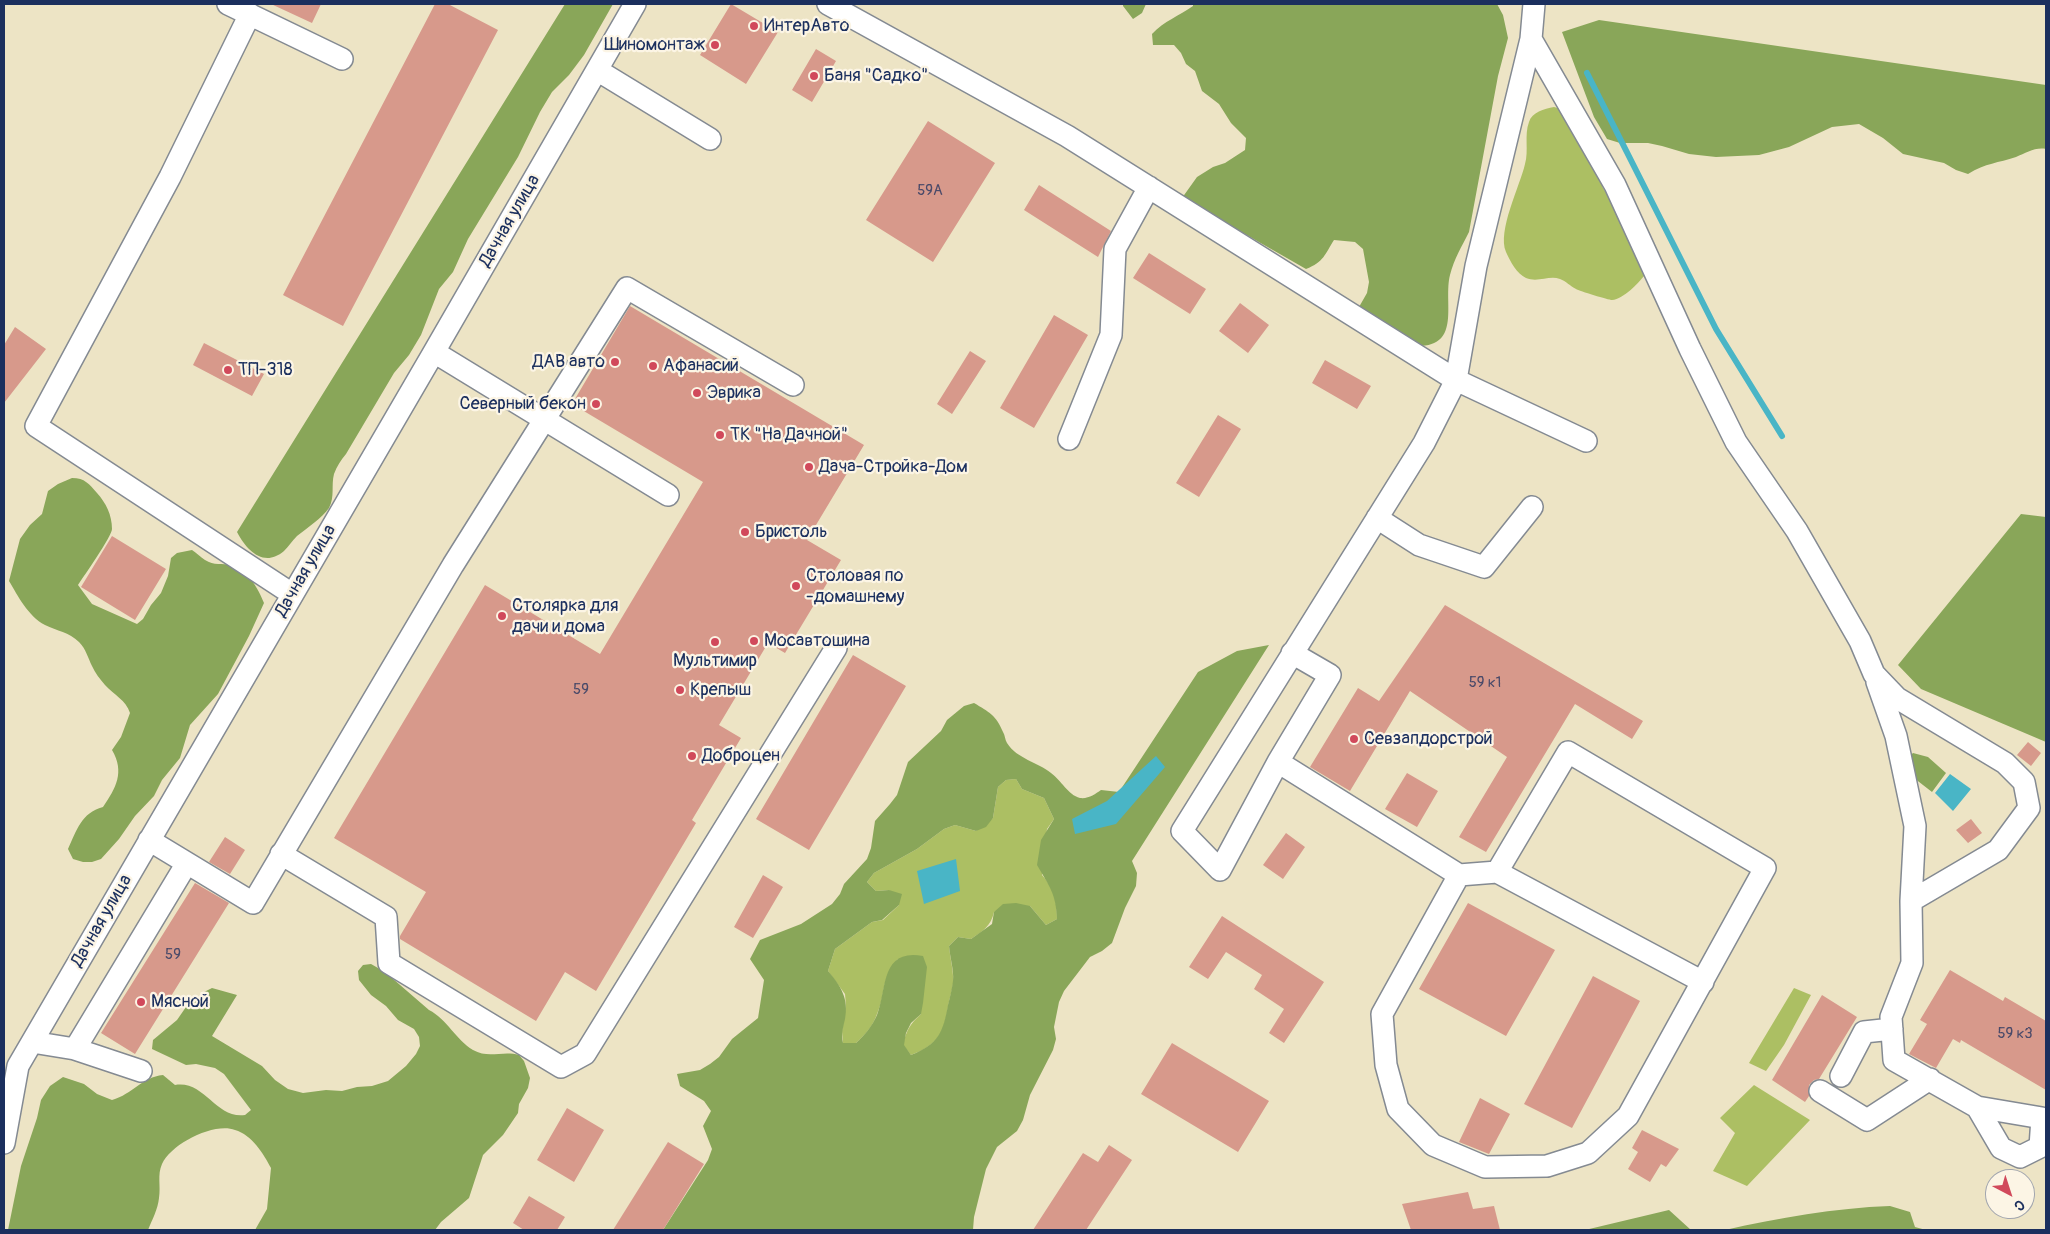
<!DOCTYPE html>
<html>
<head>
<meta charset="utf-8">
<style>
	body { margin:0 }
	#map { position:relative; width:2050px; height:1234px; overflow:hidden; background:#ede4c5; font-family:Pangolin,sans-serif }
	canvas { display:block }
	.frame { position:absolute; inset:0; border:5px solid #1b2f5e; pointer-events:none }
	.north { position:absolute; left:1985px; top:1169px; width:50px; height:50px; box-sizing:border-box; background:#fcf5e5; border:1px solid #a2a6af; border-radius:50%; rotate:140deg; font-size:14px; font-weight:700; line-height:20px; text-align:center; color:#1b2f5e }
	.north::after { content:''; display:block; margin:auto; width:18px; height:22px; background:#d1495b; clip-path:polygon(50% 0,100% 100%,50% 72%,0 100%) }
</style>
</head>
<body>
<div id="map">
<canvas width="2050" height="1234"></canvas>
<div class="frame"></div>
<div class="north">С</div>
</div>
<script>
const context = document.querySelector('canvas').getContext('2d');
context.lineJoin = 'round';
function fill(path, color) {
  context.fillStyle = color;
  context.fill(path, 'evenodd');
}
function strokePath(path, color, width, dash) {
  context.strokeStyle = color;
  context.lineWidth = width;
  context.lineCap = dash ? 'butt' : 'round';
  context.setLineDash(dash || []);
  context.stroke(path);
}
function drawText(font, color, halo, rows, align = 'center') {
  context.font = font + ' Pangolin,sans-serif';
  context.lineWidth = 4.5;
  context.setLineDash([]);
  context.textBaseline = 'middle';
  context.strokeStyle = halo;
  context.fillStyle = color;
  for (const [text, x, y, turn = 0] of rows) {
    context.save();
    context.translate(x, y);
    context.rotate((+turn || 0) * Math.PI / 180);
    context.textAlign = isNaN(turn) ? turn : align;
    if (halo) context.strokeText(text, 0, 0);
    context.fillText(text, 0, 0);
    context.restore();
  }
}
const green = new Path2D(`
	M 1554,107 L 1561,109 L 1597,171 L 1603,188 L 1616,208 L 1645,275 C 1638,283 1624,299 1612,300 C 1609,300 1579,291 1576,289 C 1570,286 1566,281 1560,279 C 1549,275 1538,283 1526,278 C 1517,274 1510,261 1506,252 C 1497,231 1520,186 1525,164 C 1529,151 1524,135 1529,122 C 1532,112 1544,109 1554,107 Z
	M 1016,779 L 1022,789 L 1044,798 L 1054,819 L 1047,829 L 1042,875 C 1054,888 1057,901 1057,919 L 1046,925 L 1030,906 L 994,912 C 991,926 983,931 971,939 L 958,937 L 949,946 C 950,958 954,972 953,984 C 952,992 949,999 948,1007 C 944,1034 937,1045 911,1055 L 903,1045 C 906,1031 910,1024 921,1014 L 898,959 C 879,983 887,991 877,1014 C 873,1026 865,1035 856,1043 L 843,1043 L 842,1031 L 846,1006 L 845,994 L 828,971 L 835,949 L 872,922 L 883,920 L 899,905 L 889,890 L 876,891 L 867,882 L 874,873 L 917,849 L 944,829 L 955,825 L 976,831 L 993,818 L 998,787 L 1006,780 Z
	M 1794,988 L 1811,995 L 1784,1045 L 1766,1071 L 1749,1063 Z
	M 1754,1085 L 1810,1120 L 1747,1186 L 1713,1171 L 1735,1133 L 1720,1118 Z`);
const forest = new Path2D(`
	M 565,4 L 613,4 L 584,55 L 569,75 L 552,92 L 540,112 L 518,157 L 468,239 L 453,272 L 439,289 L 421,335 L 409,355 L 394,373 L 346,454 C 341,460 337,466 334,474 C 331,485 335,497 329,508 C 322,518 307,528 297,536 C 292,541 289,546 284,551 C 264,568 247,551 237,532 Z
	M 1123,4 L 1146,4 L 1142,13 L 1133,19 L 1123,6 Z
	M 1193,4 L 1497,4 L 1503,15 L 1508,38 L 1498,76 L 1469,232 C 1462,246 1454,259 1450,275 C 1443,302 1462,346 1418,346 L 1359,307 L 1367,293 L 1369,282 L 1363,249 L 1355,242 L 1334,240 C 1325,254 1324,262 1306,269 L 1182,198 L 1197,177 L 1213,167 L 1225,163 L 1245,150 L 1246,138 L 1231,123 L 1219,104 L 1202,91 L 1195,71 L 1186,64 L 1181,53 L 1174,45 L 1153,45 L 1152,34 C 1164,21 1179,16 1193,6 Z
	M 1599,20 L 2046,85 L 2046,149 C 2035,147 2026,153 2016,157 C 1998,163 1986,163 1968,174 L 1956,170 L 1944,163 L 1903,154 L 1883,138 L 1859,124 L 1832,127 L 1789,147 L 1759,155 L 1716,157 L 1689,154 L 1662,146 L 1648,143 L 1620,143 L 1607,139 L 1594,117 L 1562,32 Z
	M 72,478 C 85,478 89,484 97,493 C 106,503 112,515 112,529 C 112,536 84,576 78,585 L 92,604 L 137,624 L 143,619 L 151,605 L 161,593 L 168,576 L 171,558 L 177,553 L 192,550 C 197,553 200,557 205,560 C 214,566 222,563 232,565 C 246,567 259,590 264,603 L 249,636 L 218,694 L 190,725 L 180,758 L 162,780 L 154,796 L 135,816 L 119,839 L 101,859 L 92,862 L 83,862 L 73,859 L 68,849 C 77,830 81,813 103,807 C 116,788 125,772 112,750 L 121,737 L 130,713 C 126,700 114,695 105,685 C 100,679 95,673 92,666 C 88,658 86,649 79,642 C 69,632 57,631 45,625 C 28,616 18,596 9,581 L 20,539 L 30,525 L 42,514 L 48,491 L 58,484 Z
	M 2021,514 L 2046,517 L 2046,742 L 1921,689 L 1898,665 Z
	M 1269,645 L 1132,861 L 1137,873 L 1136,886 L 1125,908 L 1112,943 L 1102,951 L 1090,957 L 1064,991 L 1059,1002 L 1054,1027 L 1056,1039 L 1053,1050 L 1030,1095 L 1023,1120 L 1017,1131 L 997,1147 L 986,1169 L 974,1217 L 973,1230 L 663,1230 L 708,1160 L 712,1149 L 703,1126 L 711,1111 L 704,1101 L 680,1086 L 677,1074 L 700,1070 L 710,1064 L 719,1057 L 732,1039 L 758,1018 L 764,980 L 750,959 L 760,940 L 801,924 L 832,904 L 840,894 L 844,884 L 867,859 L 871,848 L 875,821 L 890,804 L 897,795 L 908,762 L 941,731 L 947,720 L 964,706 L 974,703 C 989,712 996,715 1003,732 C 1005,735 1005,740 1007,743 C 1017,759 1038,762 1051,773 C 1061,780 1068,795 1080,798 C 1089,799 1095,794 1101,790 L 1119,792 L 1198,672 L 1237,651 ZM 1016,779 L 1022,789 L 1044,798 L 1054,819 L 1041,840 L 1037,865 C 1049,886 1056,893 1057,919 L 1046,925 L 1030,906 L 1016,903 L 1003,904 L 994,912 L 992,924 L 971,939 L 958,937 L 949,946 C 950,958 954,970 953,981 C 952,989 950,997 948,1005 C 943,1032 939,1044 911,1055 L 904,1045 L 906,1033 L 911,1023 L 921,1014 L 923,1003 L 927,967 L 923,956 C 880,948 887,990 877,1015 C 872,1026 865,1035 856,1043 L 843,1043 C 841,1034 843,1028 845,1019 C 849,999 841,986 828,971 L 835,949 L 872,922 L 882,920 L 899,905 L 902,894 L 889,890 L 876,891 L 867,882 L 874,873 L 917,849 L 944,829 L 955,825 L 976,831 L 986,827 L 993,818 L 998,787 L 1006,780 Z
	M 1913,753 L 1928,757 L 1946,773 L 1932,792 L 1914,778 L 1905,760 Z
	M 371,964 L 385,972 L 429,1010 C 447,1019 456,1040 473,1050 C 489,1059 503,1050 519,1055 L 524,1061 L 530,1078 L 528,1088 L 519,1104 L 518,1113 L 503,1135 L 483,1155 L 469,1198 L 441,1222 L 435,1230 L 255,1230 L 267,1209 L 271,1168 C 263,1153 252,1135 235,1130 C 214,1122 171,1144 162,1164 C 157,1175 161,1186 159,1198 C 158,1209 152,1220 148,1230 L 8,1230 L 21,1166 L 37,1118 L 41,1100 L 50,1086 L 63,1077 L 84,1084 L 97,1094 L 112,1100 C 133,1094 142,1077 163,1075 L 175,1085 C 205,1080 215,1119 245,1115 L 251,1110 L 224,1074 L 215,1068 L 196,1064 L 186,1065 L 152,1049 L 153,1040 L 177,1020 L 186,1007 L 206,991 L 212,988 L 237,995 L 212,1036 L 262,1066 L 275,1080 L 288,1089 L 303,1093 L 326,1090 L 342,1091 L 357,1087 L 372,1086 L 388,1081 L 406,1066 L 416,1054 L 420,1046 L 419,1037 L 414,1029 L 398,1020 L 386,1006 L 371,995 L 359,980 L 358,971 L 363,965 Z
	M 1890,1206 L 1910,1212 L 1915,1227 L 1926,1230 L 1725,1230 C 1778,1218 1835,1208 1890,1206 Z
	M 1669,1210 L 1691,1230 L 1585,1230 Z`);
const water = new Path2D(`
	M 1156,756 L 1165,767 L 1116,824 L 1075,834 L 1072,819 L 1107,801 Z
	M 1950,774 L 1971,789 L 1953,811 L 1935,793 Z
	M 956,859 L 960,891 L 924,904 L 917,871 Z`);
const stream = new Path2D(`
	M 1587,73 L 1716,329 L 1782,436`);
const building = new Path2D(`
	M 271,4 L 321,4 L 312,23 Z
	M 435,4 L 448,4 L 498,30 L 343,326 L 283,295 Z
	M 731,4 L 778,32 L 746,84 L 700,55 Z
	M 816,49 L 836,61 L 812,102 L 792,90 Z
	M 928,121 L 995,163 L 933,262 L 866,220 Z
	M 1039,185 L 1111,231 L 1098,257 L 1024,210 Z
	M 1149,253 L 1206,289 L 1190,314 L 1133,278 Z
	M 1240,303 L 1269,325 L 1248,353 L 1219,331 Z
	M 630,306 L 864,445 L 807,540 L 841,560 L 785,653 L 768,643 L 719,725 L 741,738 L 692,820 L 696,823 L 596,991 L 565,972 L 536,1021 L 400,939 L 400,936 L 426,892 L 334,838 L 485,585 L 600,654 L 703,482 L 572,404 Z
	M 1054,315 L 1088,335 L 1034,428 L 1000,408 Z
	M 15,327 L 46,349 L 4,403 L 4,345 Z
	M 204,343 L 264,374 L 252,396 L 193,365 Z
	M 970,351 L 986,361 L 952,414 L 937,404 Z
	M 1325,360 L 1371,386 L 1357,409 L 1312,383 Z
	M 1218,415 L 1241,429 L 1199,497 L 1176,483 Z
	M 112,536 L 166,569 L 135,620 L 81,587 Z
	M 1445,605 L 1643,721 L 1632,739 L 1575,704 L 1486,852 L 1459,837 L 1507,757 L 1410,691 L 1350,791 L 1310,767 L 1358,688 L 1379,701 Z
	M 853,655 L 906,686 L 809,850 L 756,819 Z
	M 2028,742 L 2041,753 L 2031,766 L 2017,755 Z
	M 1407,773 L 1438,791 L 1417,827 L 1385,809 Z
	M 1971,819 L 1982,833 L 1968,843 L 1956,830 Z
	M 1286,833 L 1305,847 L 1283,879 L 1263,865 Z
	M 225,837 L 245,850 L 230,874 L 209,862 Z
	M 763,875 L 783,887 L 753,938 L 734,927 Z
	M 195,883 L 229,903 L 135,1054 L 101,1033 Z
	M 1468,903 L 1555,950 L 1506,1036 L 1419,989 Z
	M 1222,916 L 1324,982 L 1284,1043 L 1269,1033 L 1284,1009 L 1254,989 L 1262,975 L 1226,952 L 1208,979 L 1189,967 Z
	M 1950,970 L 2003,1001 L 2005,997 L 2046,1021 L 2046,1090 L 1961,1040 L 1960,1043 L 1953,1039 L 1936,1068 L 1909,1054 L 1927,1024 L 1920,1020 Z
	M 1593,976 L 1640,1001 L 1572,1128 L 1524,1104 Z
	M 1822,995 L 1857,1017 L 1819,1079 L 1814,1080 L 1809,1085 L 1809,1096 L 1805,1102 L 1772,1080 Z
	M 1172,1043 L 1269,1101 L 1238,1152 L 1141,1094 Z
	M 1480,1098 L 1510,1114 L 1489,1154 L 1459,1142 Z
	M 567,1108 L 604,1130 L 574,1182 L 537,1160 Z
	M 1642,1130 L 1679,1149 L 1666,1167 L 1661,1164 L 1650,1182 L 1628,1169 L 1638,1152 L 1632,1148 Z
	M 668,1142 L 704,1164 L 663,1230 L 613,1230 Z
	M 1109,1145 L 1132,1160 L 1086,1230 L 1033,1230 L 1083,1153 L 1098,1162 Z
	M 1468,1192 L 1473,1209 L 1494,1206 L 1500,1230 L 1411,1230 L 1402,1204 Z
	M 529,1196 L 565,1217 L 557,1230 L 524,1230 L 513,1223 Z`);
const minor = new Path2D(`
	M 228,4 L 342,59
	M 828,4 L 1067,136 L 1456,380 L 1424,443 L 1182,831 L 1220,870 L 1278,762 L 1330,675 L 1292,653
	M 1534,4 L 1531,39 L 1476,266 L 1456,380 L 1586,441
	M 250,14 L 170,177 L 36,426 L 292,594
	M 1531,39 L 1615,185 L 1690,349 L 1736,442 L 1797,531 L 1860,641 L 1874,674 L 1897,698 L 2005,763 L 2024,782 L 2029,808 L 1998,850 L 1911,901 L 1912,963 L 1891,1017 L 1894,1060 L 1977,1107 L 2001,1148 L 2020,1157 L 2040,1147 L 2042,1118 L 1977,1107
	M 597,70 L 710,139
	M 434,352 L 668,495
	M 1069,439 L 1111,335 L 1115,249 L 1149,187
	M 1377,518 L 1419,545 L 1484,567 L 1532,507
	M 1877,682 L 1896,736 L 1915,826 L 1911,901
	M 1278,762 L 1459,875 L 1497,872 L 1703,982
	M 149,840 L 253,903 L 453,565 L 627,288 L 793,385
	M 281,854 L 386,917 L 389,963 L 561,1067 L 585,1054 L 836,648
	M 1459,875 L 1382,1014 L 1386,1065 L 1398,1109 L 1433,1145 L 1485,1167 L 1547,1166 L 1588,1153 L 1628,1116 L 1765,868 L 1568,752 L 1497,872
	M 32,1042 L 75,1049 L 187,863
	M 75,1049 L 141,1071
	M 1841,1076 L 1864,1032 L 1892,1029
	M 1820,1091 L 1867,1120 L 1930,1079
	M 4,1143 L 18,1066 L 434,352 L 635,4`);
const markers = [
	[754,26,5,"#d1495b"],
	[715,45,5,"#d1495b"],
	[814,76,5,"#d1495b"],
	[615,362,5,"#d1495b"],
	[653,366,5,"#d1495b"],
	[228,370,5,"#d1495b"],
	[697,393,5,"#d1495b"],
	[596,404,5,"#d1495b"],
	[720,435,5,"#d1495b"],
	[809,467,5,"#d1495b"],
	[745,532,5,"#d1495b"],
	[796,586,5,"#d1495b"],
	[502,616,5,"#d1495b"],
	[754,641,5,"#d1495b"],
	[715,642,5,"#d1495b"],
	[680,690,5,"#d1495b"],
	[1354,739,5,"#d1495b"],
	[692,756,5,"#d1495b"],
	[141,1002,5,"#d1495b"]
];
const numberNames = [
	["59А",930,191],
	["59 к1",1485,683],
	["59",581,690],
	["59",173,955],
	["59 к3",2015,1034]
];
const poiNames = [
	["ИнтерАвто",764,26],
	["Шиномонтаж",705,45,"right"],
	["Баня \"Садко\"",824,76],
	["ДАВ авто",605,362,"right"],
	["Афанасий",663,366],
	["ТП-318",238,370],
	["Эврика",707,393],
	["Северный бекон",586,404,"right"],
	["ТК \"На Дачной\"",730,435],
	["Дача-Стройка-Дом",819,467],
	["Бристоль",755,532],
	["Столовая по",806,576],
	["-домашнему",806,597],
	["Столярка для",512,606],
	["дачи и дома",512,627],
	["Мосавтошина",764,641],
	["Мультимир",715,661,"center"],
	["Крепыш",690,690],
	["Севзапдорстрой",1364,739],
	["Доброцен",702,756],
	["Мясной",151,1002]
];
const streetNames = [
	["Дачная улица",510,221,-60],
	["Дачная улица",306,571,-60],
	["Дачная улица",102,921,-60]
];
fill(green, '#acbf63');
fill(forest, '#89a659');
fill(water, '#49b5c6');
strokePath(stream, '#49b5c6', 6);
fill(building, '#d7998b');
strokePath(minor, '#848a92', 24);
strokePath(minor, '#fff', 21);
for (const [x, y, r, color] of markers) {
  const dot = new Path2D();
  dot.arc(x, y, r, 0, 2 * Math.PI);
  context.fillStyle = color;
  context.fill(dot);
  strokePath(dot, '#fcf5e5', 2);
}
drawText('15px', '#4a4a69', null, numberNames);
drawText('18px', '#1b2f5e', '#fcf5e5', poiNames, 'left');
drawText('18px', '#1b2f5e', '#fcf5e5', streetNames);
</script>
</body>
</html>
